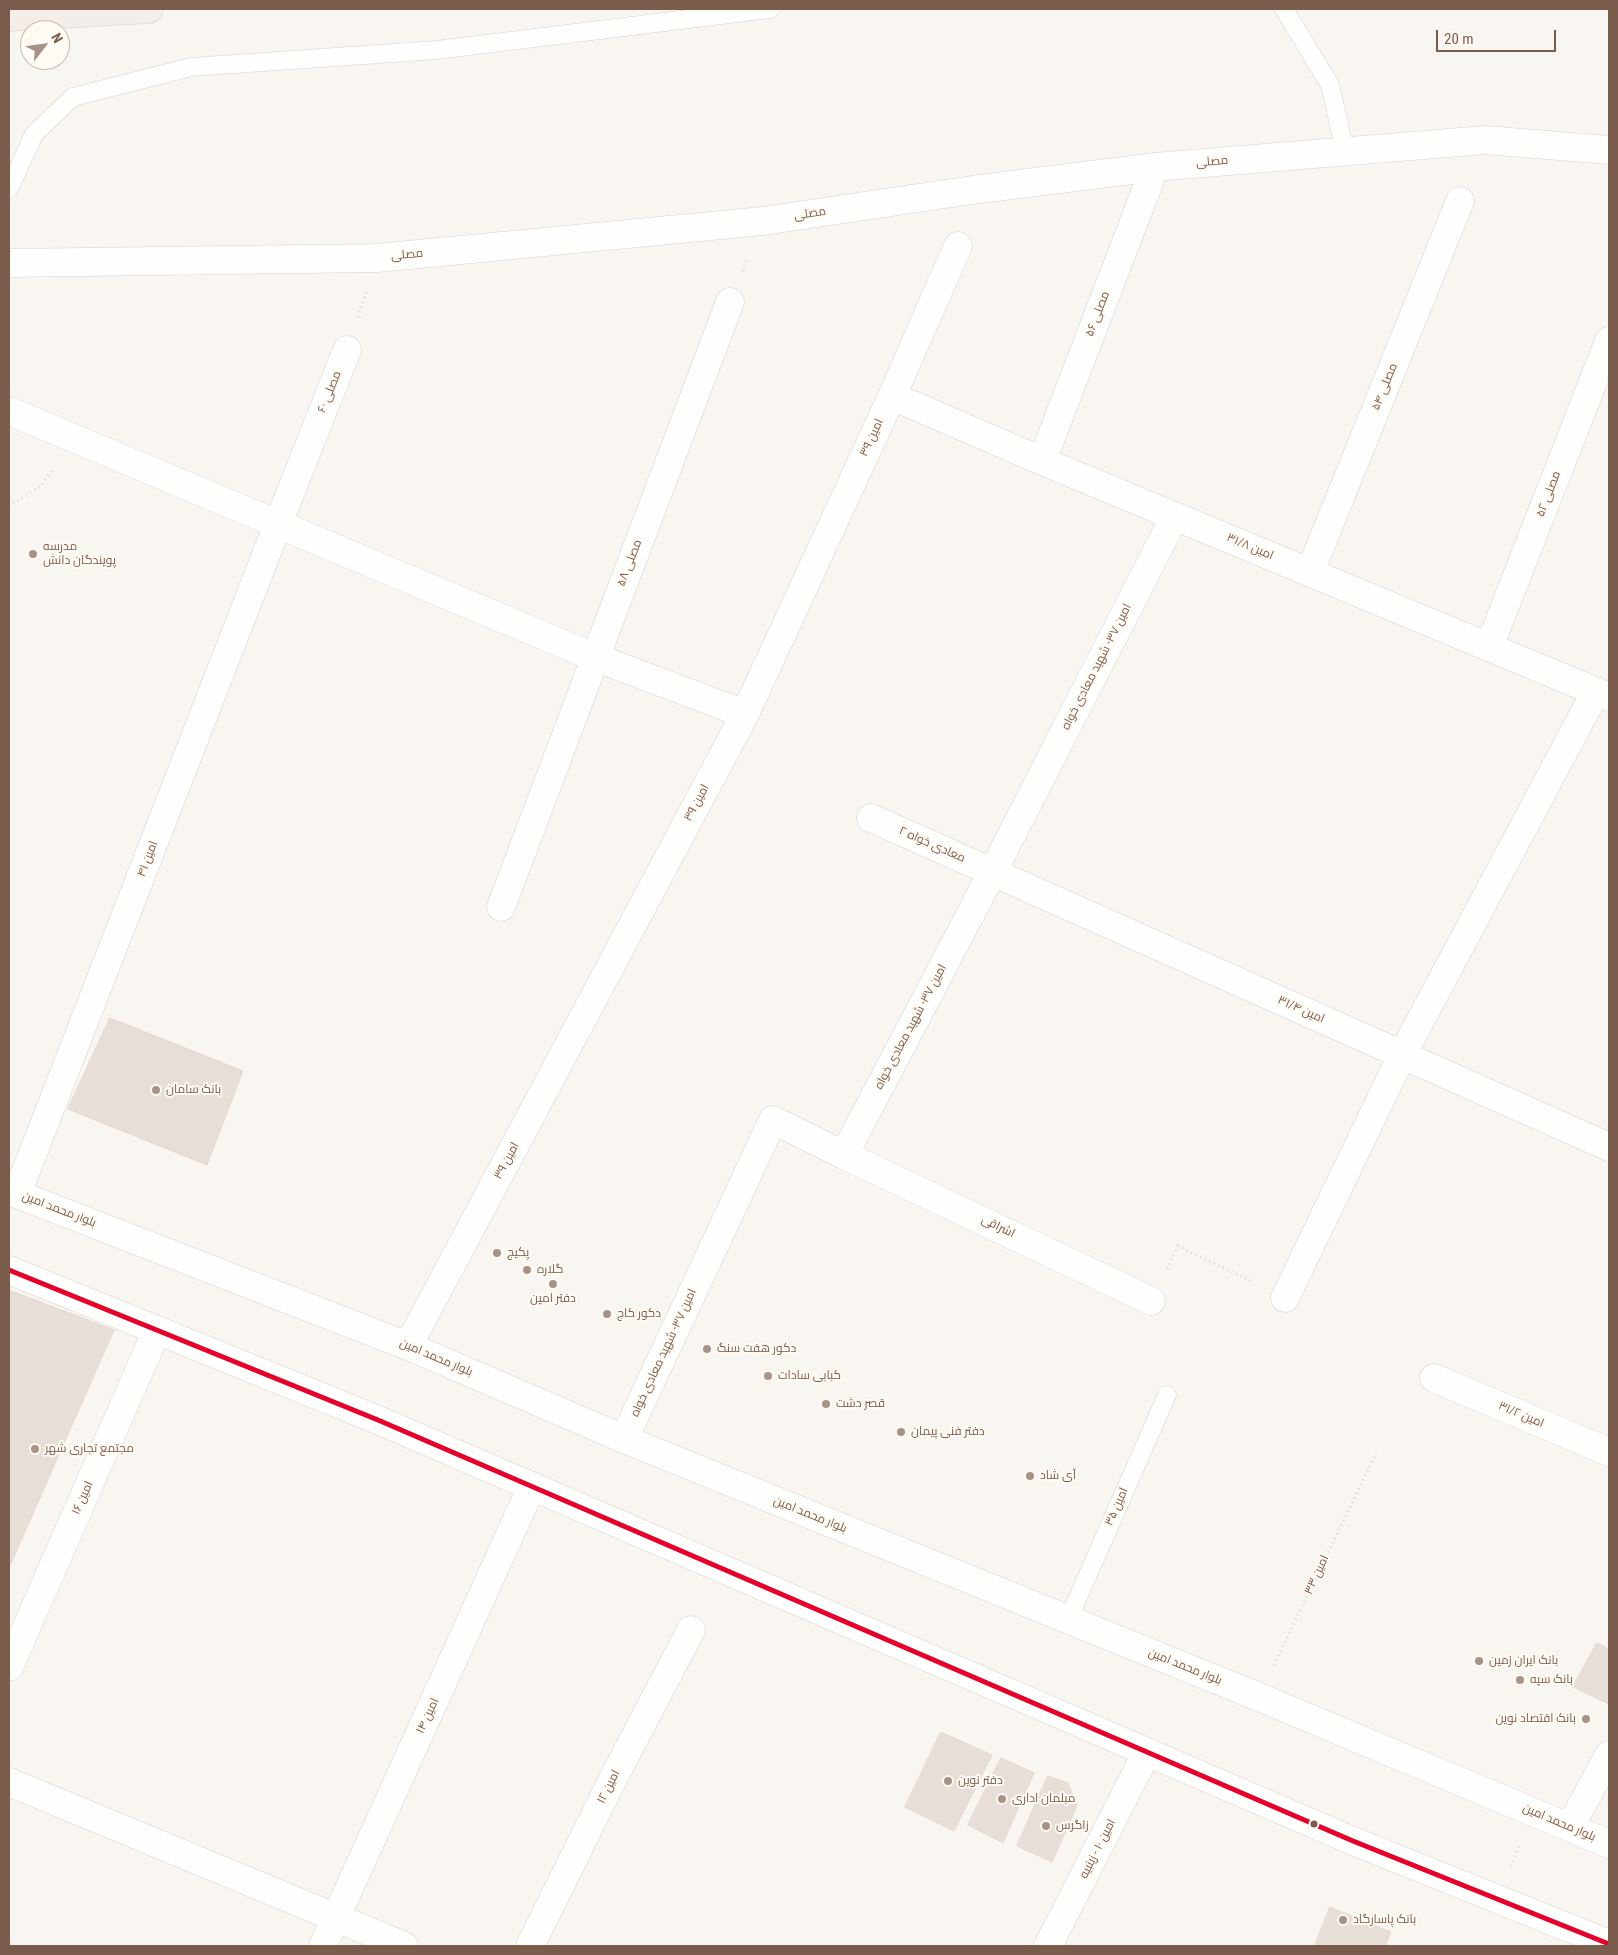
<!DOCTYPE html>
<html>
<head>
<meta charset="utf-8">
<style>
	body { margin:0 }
	#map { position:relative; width:1618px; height:1955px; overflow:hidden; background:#f9f5f0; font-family:"Roboto Condensed",sans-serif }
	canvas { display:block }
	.frame { position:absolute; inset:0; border:10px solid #7a5c4d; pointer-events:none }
	.north { position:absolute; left:20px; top:20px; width:50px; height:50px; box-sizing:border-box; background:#fffaf3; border:1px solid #cabbb1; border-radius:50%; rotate:60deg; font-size:14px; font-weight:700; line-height:20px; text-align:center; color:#7a5c4d }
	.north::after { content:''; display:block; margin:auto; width:18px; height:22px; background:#a69286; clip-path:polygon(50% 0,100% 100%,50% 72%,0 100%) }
	.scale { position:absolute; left:1436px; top:30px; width:120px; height:22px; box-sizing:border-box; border:2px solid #7a5c4d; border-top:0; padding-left:6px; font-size:15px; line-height:18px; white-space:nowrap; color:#7a5c4d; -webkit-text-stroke:4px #fffaf3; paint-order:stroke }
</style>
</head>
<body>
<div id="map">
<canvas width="1618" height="1955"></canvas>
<div class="frame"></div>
<div class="north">N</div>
<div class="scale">20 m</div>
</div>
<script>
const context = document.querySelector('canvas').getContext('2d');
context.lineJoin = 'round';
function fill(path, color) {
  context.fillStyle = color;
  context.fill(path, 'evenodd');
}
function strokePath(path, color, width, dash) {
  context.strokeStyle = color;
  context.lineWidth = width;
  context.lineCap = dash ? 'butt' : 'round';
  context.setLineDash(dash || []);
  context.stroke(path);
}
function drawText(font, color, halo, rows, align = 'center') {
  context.font = font + ' "Roboto Condensed",Cairo,sans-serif';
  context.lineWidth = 4;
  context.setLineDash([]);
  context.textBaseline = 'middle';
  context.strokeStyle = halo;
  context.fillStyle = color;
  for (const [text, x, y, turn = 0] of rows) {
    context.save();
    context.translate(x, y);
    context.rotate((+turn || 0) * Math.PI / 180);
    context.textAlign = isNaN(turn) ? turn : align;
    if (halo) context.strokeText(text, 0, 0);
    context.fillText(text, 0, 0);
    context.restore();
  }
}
const building = new Path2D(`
	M 110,1018 L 243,1071 L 207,1165 L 68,1109 Z
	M 9,1290 L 114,1330 L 9,1568 Z
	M 1597,1643 L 1609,1649 L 1609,1704 L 1573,1687 Z
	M 941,1732 L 992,1755 L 954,1831 L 905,1807 Z
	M 1001,1758 L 1034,1773 L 1003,1843 L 968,1825 Z
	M 1048,1776 L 1068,1783 L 1077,1806 L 1052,1862 L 1017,1846 Z
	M 1330,1907 L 1391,1932 L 1385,1946 L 1315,1946 Z`);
const path = new Path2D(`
	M 742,271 L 748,258
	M 358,317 L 366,292
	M 9,506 L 41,486 L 53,469
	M 1167,1269 L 1178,1246 L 1253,1282
	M 1274,1665 L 1376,1453
	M 1511,1866 L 1520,1844`);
const lane = new Path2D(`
	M 1284,9 L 1330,85 L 1345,151
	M 9,189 L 34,134 L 73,97 L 191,67 L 437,50 L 770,9
	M 1068,1620 L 1167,1395`);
const street = new Path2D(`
	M 892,396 L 1042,461 L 1609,697
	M 9,411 L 594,657 L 745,714
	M 1042,461 L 1155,167
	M 1310,572 L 1460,201
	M 1489,647 L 1609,341
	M 871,818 L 1609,1147
	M 501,907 L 730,302
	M 844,1155 L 1151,1301
	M 17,1194 L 278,524 L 347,350
	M 1285,1298 L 1402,1055 L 1596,691
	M 408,1346 L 745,714 L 892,396 L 958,246
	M 1434,1378 L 1609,1452
	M 624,1439 L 773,1120 L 844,1155 L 992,873 L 1175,516
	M 9,1667 L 157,1330
	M 9,1782 L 404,1946
	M 1570,1827 L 1609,1755
	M 323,1946 L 532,1486
	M 530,1946 L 615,1775 L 691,1630
	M 1048,1946 L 1147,1752`);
const secondary = new Path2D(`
	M 9,263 L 377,258 L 763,221 L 979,189 L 1155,167 L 1485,140 L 1609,150
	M 9,1191 L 408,1346 L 624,1439 L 1259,1697 L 1609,1844
	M 9,1270 L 378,1420 L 1353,1841 L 1609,1944`);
const primary = new Path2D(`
	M 9,17 L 149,9`);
const bus1 = new Path2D(`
	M 9,1270 L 378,1420 L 1353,1841 L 1609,1944`);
const markers = [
	[33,554,5,"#a69286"],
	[156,1090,5,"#a69286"],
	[497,1253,5,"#a69286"],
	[527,1270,5,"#a69286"],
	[553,1284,5,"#a69286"],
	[607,1314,5,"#a69286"],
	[707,1349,5,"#a69286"],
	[768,1376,5,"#a69286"],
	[826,1404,5,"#a69286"],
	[901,1432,5,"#a69286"],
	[35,1449,5,"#a69286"],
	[1030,1476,5,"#a69286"],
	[1479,1661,5,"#a69286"],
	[1520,1680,5,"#a69286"],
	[1586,1719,5,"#a69286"],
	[948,1781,5,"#a69286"],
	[1002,1799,5,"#a69286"],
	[1314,1824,4.5,"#7a5c4d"],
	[1046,1826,5,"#a69286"],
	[1343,1920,5,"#a69286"]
];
const streetNames = [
	["مصلی",1212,162,-5],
	["مصلی",810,214,-8],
	["مصلی",407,255,-5],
	["مصلی ۵۶",1098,314,-69],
	["مصلی ۵۴",1385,387,-68],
	["مصلی ۶۰",330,392,-68],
	["امین ۳۹",872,438,-65],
	["مصلی ۵۲",1549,494,-69],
	["امین ۳۱/۸",1250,547,23],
	["مصلی ۵۸",630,563,-69],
	["امین ۳۷- شهید معادی خواه",1097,667,-63],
	["امین ۳۹",697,803,-62],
	["معادی خواه ۲",932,845,24],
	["امین ۴۱",148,859,-69],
	["امین ۳۱/۴",1301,1010,24],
	["امین ۳۷- شهید معادی خواه",911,1027,-62],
	["امین ۳۹",507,1161,-62],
	["بلوار محمد امین",59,1210,21],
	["اشراقی",998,1227,26],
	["امین ۳۷- شهید معادی خواه",664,1353,-65],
	["بلوار محمد امین",436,1358,23],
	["امین ۳۱/۲",1521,1415,23],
	["امین ۱۶",83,1498,-66],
	["امین ۳۵",1117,1507,-66],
	["بلوار محمد امین",810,1515,22],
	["امین ۳۳",1317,1575,-65],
	["بلوار محمد امین",1185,1667,22],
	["امین ۱۴",428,1716,-65],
	["امین ۱۲",609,1787,-63],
	["بلوار محمد امین",1559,1823,23],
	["امین ۱۰ - زینبیه",1098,1849,-63]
];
const poiNames = [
	["مدرسه",43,547],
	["پویندگان دانش",43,561],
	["بانک سامان",166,1090],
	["پکیج",507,1253],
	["گلاره",537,1270],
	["دفتر امین",553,1299,"center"],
	["دکور کاج",617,1314],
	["دکور هفت سنگ",717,1349],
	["کبابی سادات",778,1376],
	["قصر دشت",836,1404],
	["دفتر فنی پیمان",911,1432],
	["مجتمع تجاری شهر",45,1449],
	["آی شاد",1040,1476],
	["بانک ایران زمین",1489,1661],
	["بانک سپه",1530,1680],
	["بانک اقتصاد نوین",1576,1719,"right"],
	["دفتر نوین",958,1781],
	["مبلمان اداری",1012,1799],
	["زاگرس",1056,1826],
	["بانک پاسارگاد",1353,1920]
];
fill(building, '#e6ded7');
strokePath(building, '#e2d8d2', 1);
strokePath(lane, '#d7d1cb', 19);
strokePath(street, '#d7d1cb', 29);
strokePath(secondary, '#d9d2cb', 29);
strokePath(primary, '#dad1cc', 29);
strokePath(path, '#dcd5d0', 3, [1, 4]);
strokePath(lane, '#fefefd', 18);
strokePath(street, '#fefefd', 28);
strokePath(secondary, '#fefefd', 28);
strokePath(primary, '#f3eee8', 28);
strokePath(bus1, '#e4002b', 5);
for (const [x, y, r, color] of markers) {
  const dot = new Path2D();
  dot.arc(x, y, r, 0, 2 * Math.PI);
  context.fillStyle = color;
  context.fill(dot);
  strokePath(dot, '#fffaf3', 2);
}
drawText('12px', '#7a5c4d', '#fffaf3', streetNames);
drawText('12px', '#7a5c4d', '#fffaf3', poiNames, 'left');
</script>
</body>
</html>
